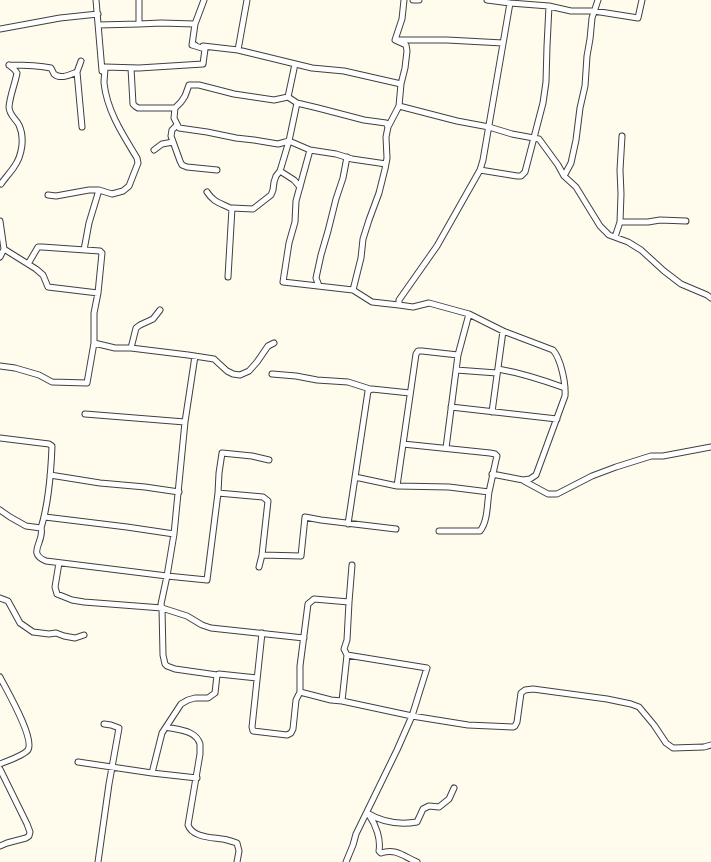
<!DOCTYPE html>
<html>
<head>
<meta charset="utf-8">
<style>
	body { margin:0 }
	canvas { display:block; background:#fffbed }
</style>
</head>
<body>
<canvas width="711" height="862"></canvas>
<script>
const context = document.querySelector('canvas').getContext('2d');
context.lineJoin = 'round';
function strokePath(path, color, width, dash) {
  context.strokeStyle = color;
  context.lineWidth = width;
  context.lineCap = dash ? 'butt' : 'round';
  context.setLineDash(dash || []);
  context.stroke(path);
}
const minor = new Path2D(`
	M 96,0 L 102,71
	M 139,0 L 139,24 L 161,23 L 195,24 L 192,45 L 195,45
	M 413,0 L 419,0
	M 487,0 L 510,3 L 549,6 L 571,11 L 594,11 L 638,18 L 642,0
	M 195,24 L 204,0
	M 98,25 L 139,24
	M 0,29 L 60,18 L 98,14
	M 398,40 L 447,40 L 503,43
	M 203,46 L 238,50 L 247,0
	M 238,50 L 312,68 L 344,71 L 401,84
	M 81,61 L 77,72 L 82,127
	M 295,64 L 288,97 L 274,100 L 234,94 L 199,85 L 189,85 L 185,96 L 181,102 L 175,108 L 174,118 L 179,128 L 207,132 L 236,138 L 254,140 L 278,144 L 289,141 L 310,150 L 336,154 L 352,159 L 386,164
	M 9,65 C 23,65 37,65 51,68 C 52,70 53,72 54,74 C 61,80 71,74 77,72
	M 131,68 L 133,104 L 135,106 L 138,108 L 175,108
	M 288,97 L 297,103 L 318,108 L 364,120 L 386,123 L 388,127
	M 399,106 L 457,121 L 489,127 L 512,134 L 539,139 L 558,165 L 564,176 L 576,187 L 600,226 L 609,235 L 628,242 L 641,250 L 664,271 L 681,284 L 707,295 L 711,298
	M 177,125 L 172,130 L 171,136 L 180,161 L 182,165 L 187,167 L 217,170
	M 154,150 L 162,144 L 173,142
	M 310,150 L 296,201 L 295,222 L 289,243 L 283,282 L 353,290 L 372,302 L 399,305
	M 480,170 L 517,176 L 521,176 L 525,172 L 543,103 L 546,82 L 547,46 L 549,6
	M 280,171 L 294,180 L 300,187
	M 564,176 L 571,163 L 576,140 L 580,108 L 585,86 L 587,56 L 590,39 L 592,18 L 598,0
	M 1,184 C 5,178 10,173 14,167 C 22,156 25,138 19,125 C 16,119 9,115 9,107 C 10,95 15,84 17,73 L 14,69 L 9,65
	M 207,192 C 214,203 221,203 232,209
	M 48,195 L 56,196 L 89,190 L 99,190 L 112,194 L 123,191 L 129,186 L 138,163 L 137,158 C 123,135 107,111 104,83 C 104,78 105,73 105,67 L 139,68 L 203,64 L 205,49 L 192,45
	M 0,221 L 4,249 L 0,257
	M 620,222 L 648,222 L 660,220 L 686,221
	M 615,237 L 620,222 L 621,194 L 620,170 L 622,136
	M 4,249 L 36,269 L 43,275 L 48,287 L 98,293
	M 84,250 L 89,223 L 99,190
	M 228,277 L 232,208 L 253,209 L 271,195 L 273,190 L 274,182 L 276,176 L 280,171 L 289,141 L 297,103
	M 319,286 L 316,278 L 321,255 L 328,231 L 336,199 L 343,178 L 347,157
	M 353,290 L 361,258 L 363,239 L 369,220 L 379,193 L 385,169 L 387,158 L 386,137 L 388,127 L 399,106 L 401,84 L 405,68 L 407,51 L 406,45 L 395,40 L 402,19 L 404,0
	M 94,343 L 115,348 L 131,348 L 188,355 L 214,359 L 227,371 L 233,374 L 240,375 L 249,371 L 257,362 L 268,346 L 274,343
	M 131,348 L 136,328 L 140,325 L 153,319 L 160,310
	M 195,356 L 185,422 L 174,534 L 167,576 L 161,604 L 162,608 L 187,616 L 202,625 L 211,628 L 304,638
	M 0,366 L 15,368 L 39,375 L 52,382 L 87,383 L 94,343 L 94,313 L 98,293 L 102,253 L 100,251 L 42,247 L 38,247 L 28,264
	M 498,369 C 521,373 543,380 565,388
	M 456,370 L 497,373
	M 272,374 L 296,376 L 317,380 L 348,382 L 370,389
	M 451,407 L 557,419
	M 492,412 L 503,331
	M 85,414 L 185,422
	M 0,438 L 49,444 L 52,446 C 51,473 49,502 41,528
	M 446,448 L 458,355 L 469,314
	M 492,474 L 523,480 L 530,479 L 536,475 L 565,396 C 566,384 561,359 553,350 L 503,331 L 469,314 L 429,303 L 413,307 L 399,305 L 399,300 L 437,246 L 480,170 L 483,160 L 510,3
	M 50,475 L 100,483 L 145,487 L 179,492
	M 355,477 L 397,486 L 449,487 L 489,492 L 496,460 L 497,456 L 495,454 L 490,453 L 403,444
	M 524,481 L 548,494 L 557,494 L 592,476 L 616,467 L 651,456 L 663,456 L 711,447
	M 397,486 L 416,354 L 418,351 L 422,351 L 458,355
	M 218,493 L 263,497 L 268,501 L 262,555 L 259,567
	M 0,510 L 10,517 L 26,526 L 41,528 C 45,542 26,553 46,561 L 167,576 L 207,580 L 218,493 L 219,473 L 222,453 L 252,456 L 269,460
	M 45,517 L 127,527 L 174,534
	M 348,524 L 368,391 L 372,389 L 410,393
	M 439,531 L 480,531 C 488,521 487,504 489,492
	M 262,555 L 301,556 L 305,517 L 321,520 L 396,529
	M 59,563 L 55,587 L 57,594 L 72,600 L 84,602 L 162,608 L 163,655 L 165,664 L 167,666 L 175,669 L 217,675 L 219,674 L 257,678
	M 0,598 L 8,601 L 20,623 L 33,632 L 49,634 L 56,633 L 64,636 L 75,638 L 84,635
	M 262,633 L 252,727 L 253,731 L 287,735 L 291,733 L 293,729 L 296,700 L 300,692 L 300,666 L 308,604 L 314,599 L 349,602
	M 0,677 C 6,689 35,738 28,750 C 23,756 7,761 0,764
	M 300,692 L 331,700 L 342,701 L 412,716 L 468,725 L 513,727 L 515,726 L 517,722 L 521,693 L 525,690 L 533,689 L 607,699 L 631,704 L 639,707 L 654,725 L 666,743 L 673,748 L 704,747 L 711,745
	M 342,701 L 347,655 L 344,649 L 347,640 L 349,602 L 352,565
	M 166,727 C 178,730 196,730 200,744 C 200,747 200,751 200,754 L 188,825 C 193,839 216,837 227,840 C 231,841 234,842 237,843 L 239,851 L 237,862
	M 78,762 L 152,773
	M 0,769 L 27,824 L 30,832 L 29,836 L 26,838 L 7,843 L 0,846
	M 197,778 L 152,773 L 162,733 L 181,704 L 188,700 L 195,698 L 208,698 L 215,693 L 217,675
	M 367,813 C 382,822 399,825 417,822 L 423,809 L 429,806 L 439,807 L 449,799 L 454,788
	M 369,815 C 376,825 381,839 379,851 L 381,853 C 397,848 404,857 417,862
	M 98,862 L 109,784 L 119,728 L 111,725 L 104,724
	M 346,862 L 353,845 L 356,834 L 397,750 L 412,716 L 427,668 L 347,655`);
strokePath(minor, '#404040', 7);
strokePath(minor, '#fff', 5);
</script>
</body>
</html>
